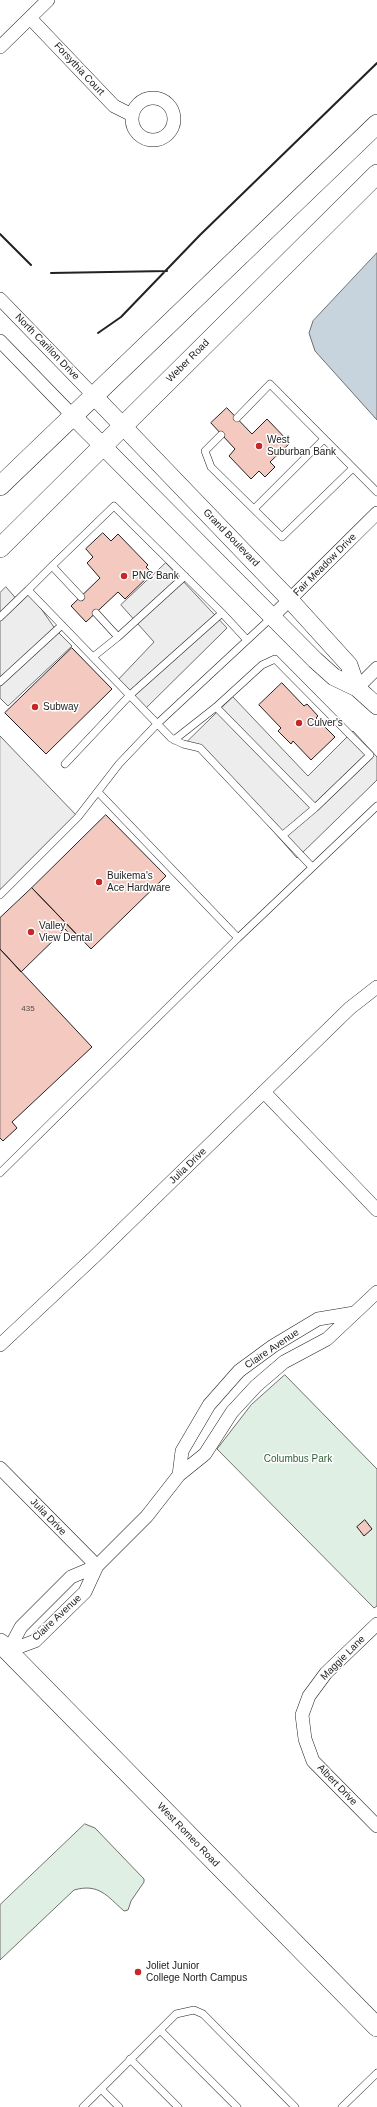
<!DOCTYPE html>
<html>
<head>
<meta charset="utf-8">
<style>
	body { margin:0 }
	canvas { display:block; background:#fff }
</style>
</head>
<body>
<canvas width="377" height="2107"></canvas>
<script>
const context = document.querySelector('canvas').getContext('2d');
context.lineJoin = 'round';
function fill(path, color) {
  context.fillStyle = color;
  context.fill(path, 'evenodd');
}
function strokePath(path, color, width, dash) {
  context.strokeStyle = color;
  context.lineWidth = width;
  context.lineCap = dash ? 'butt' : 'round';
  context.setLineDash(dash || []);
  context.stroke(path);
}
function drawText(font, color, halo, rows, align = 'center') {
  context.font = font + ' Arial,sans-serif';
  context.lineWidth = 3;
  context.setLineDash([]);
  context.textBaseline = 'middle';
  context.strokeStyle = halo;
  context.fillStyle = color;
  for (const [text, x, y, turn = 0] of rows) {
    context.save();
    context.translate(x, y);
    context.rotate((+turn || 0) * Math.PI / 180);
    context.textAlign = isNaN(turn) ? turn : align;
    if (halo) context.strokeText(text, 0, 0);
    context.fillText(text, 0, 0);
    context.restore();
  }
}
const green = new Path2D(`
	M 285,1375 L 377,1469 L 377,1606 L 374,1608 L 217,1449 L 251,1405 Z
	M 85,1824 L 95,1828 L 144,1879 L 144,1882 L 131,1901 L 128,1910 L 124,1911 C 107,1896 99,1883 74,1890 L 0,1960 L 0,1905 Z`);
const parking = new Path2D(`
	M 166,563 L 227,628 L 142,712 L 115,683 L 154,642 L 121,605 Z
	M 6,587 L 20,603 L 28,590 L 56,630 L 72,646 L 8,706 L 0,698 L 0,593 Z
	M 233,697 L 308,776 L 353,731 L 377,757 L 377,780 L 297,858 L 200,748 L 186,743 Z
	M 0,736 L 78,817 L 0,895 Z`);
const water = new Path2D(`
	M 377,253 L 377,420 L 315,351 L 309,333 L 313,321 Z`);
const building = new Path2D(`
	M 227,408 L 252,434 L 267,419 L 290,443 L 270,462 L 275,467 L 265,477 L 259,471 L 251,479 L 229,456 L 235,449 L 211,423 Z
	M 103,533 L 111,541 L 118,534 L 148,565 L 146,567 L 152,573 L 125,599 L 118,592 L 86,622 L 71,606 L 100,578 L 87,563 L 93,557 L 86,549 Z
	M 72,648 L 112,689 L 46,754 L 5,713 Z
	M 282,683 L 304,706 L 307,704 L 318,716 L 316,718 L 335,737 L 311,760 L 293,741 L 291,744 L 278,731 L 281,728 L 259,705 Z
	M 106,815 L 166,876 L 91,949 L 32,888 Z
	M 32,888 L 78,936 L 74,939 L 65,929 L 21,972 L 0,949 L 0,918 Z
	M 0,949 L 92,1047 L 12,1122 L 17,1128 L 3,1141 L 0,1138 Z
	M 365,1520 L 372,1529 L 364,1536 L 357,1527 Z`);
const service = new Path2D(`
	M 237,418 L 270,384 L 377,492
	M 221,435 L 205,451 L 211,467 L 282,537 L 353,468
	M 254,509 L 324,439
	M 28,590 L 52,566
	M 222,613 L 247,640
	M 0,617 L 28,590 L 171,738 L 183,744 L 200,748 L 312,867
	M 118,637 L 185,576
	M 93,657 L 118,637 L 96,613
	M 0,682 L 62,625
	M 216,707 L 315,808
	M 174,740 L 216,707 L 262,665 L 275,659 L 370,755 L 315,808 L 283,835
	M 65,764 L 130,695 L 222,613 L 114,506 L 52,566 L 81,597
	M 98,792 L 238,938 L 377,806
	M 0,895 L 78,817 L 119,764 L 157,724 L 272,617
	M 0,1173 L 238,938
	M 160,2030 L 237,2107
	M 130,2059 L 178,2107
	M 101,2089 L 119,2107
	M 83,2107 L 176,2014 L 194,2010 L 203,2014 L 295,2107
	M 342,2107 L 377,2073`);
const minor = new Path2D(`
	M 30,18 L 114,106 L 132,115
	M 0,47 L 48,0
	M132 119a21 21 0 1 1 42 0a21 21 0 1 1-42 0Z
	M 0,299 L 93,395
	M 0,341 L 72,415
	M 272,617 L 377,513
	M 357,688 L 377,668
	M 264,1092 L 377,1210
	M 0,1345 L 95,1256 L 350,1008 L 377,987
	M 0,1468 L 97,1566
	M 179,1475 L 182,1451 L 209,1405 L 239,1371 L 273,1346 L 318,1319 L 354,1313
	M 377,1624 L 326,1673 L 309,1696 L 302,1715 L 305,1739 L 313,1761 L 377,1826
	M 8,1651 L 21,1627 L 71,1577 L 97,1566 L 147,1516 L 179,1475 L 205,1454 L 232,1412 L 256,1386 L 284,1362 L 327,1339 L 377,1292
	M 8,1651 L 35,1641 L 85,1592 L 97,1566`);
const tertiary = new Path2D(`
	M 93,395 L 290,600 L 349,665 L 357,688
	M 72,415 L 315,660 L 334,677 L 357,688 L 377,706`);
const secondary = new Path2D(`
	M 0,486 L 377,124
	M 0,548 L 377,174
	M 0,1643 L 377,2027`);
const wall = new Path2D(`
	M 0,234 L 31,265
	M 51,273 L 167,271
	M 98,333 L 121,317 L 200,235 L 377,63`);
const markers = [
	[259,446,4,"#c62828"],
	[124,576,4,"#c62828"],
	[35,707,4,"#c62828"],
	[299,723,4,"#c62828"],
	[99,882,4,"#c62828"],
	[31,932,4,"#c62828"],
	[138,1972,4,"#c62828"]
];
const numberNames = [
	["435",28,1009]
];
const streetNames = [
	["Forsythia Court",79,69,47],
	["North Carillon Drive",47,347,46],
	["Weber Road",188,361,-45],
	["Grand Boulevard",231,538,46],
	["Fair Meadow Drive",325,565,-45],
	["Julia Drive",188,1166,-44],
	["Claire Avenue",272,1349,-34],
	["Julia Drive",48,1517,46],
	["Claire Avenue",57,1618,-43],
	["Maggie Lane",343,1658,-45],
	["Albert Drive",337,1785,46],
	["West Romeo Road",188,1835,46]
];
const poiNames = [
	["West",267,440],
	["Suburban Bank",267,452],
	["PNC Bank",132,576],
	["Subway",43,707],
	["Culver's",307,723],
	["Buikema's",107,876],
	["Ace Hardware",107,888],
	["Valley",39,926],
	["View Dental",39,938],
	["Joliet Junior",146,1966],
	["College North Campus",146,1978]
];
const parkNames = [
	["Columbus Park",298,1459]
];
fill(green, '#e0efe3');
strokePath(green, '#6f6f6f', 1);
fill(parking, '#ededed');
strokePath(parking, '#6f6f6f', 1);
fill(water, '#c7d3dd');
strokePath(water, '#6f6f6f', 1);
fill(building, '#f3c9c0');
strokePath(building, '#222', 1);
strokePath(service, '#222', 8);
strokePath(minor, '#222', 14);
strokePath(tertiary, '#222', 18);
strokePath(secondary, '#222', 20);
strokePath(service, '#fff', 7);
strokePath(minor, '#fff', 13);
strokePath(tertiary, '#fff', 17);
strokePath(secondary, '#fff', 19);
strokePath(wall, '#222', 2);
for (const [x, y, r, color] of markers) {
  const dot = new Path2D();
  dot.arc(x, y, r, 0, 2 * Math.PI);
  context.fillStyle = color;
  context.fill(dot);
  strokePath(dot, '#fff', 1.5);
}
drawText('8px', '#564c4a', null, numberNames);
drawText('10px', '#222', '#fff', streetNames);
drawText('10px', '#222', '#fff', poiNames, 'left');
drawText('10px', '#2f5e38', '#fff', parkNames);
</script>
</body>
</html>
